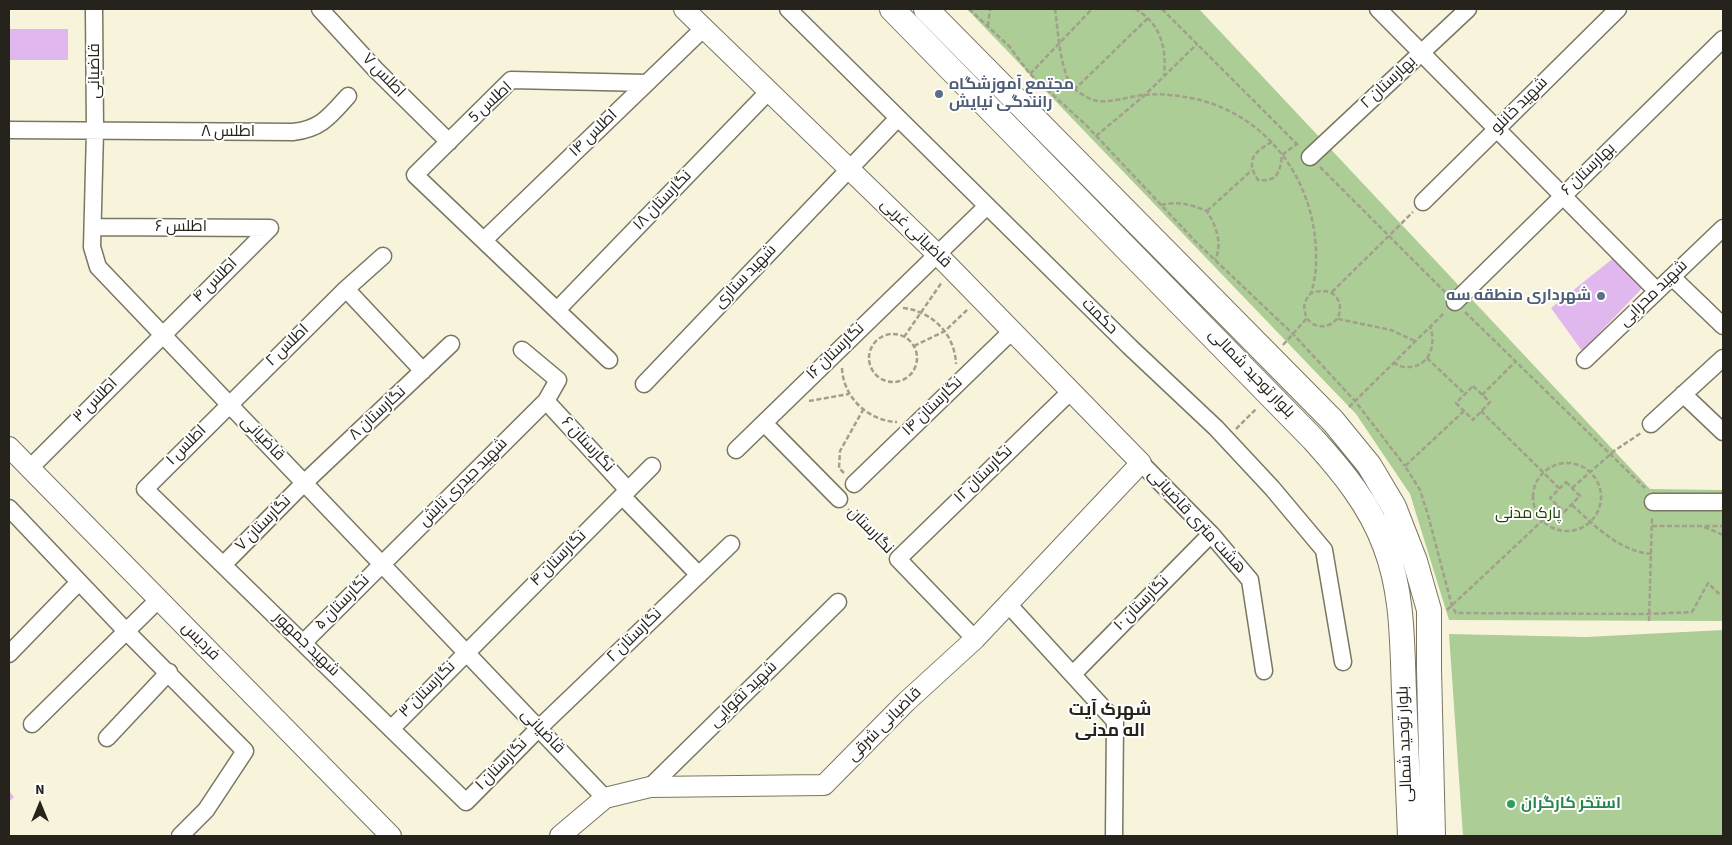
<!DOCTYPE html>
<html>
<head>
<meta charset="utf-8">
<style>
	body { margin:0 }
	#map { position:relative; width:1732px; height:845px; overflow:hidden; background:#f8f4dc; font-family:"Source Sans 3",sans-serif }
	canvas { display:block }
	.frame { position:absolute; inset:0; border:10px solid #25231b; pointer-events:none }
	.north { position:absolute; left:15px; top:780px; width:50px; height:50px; -webkit-text-stroke:4px #fff; paint-order:stroke; rotate:0deg; font-size:14px; font-weight:700; line-height:20px; text-align:center; color:#25231b }
	.north::after { content:''; display:block; margin:auto; width:18px; height:22px; background:#25231b; clip-path:polygon(50% 0,100% 100%,50% 72%,0 100%) }
</style>
</head>
<body>
<div id="map">
<canvas width="1732" height="845"></canvas>
<div class="frame"></div>
<div class="north">N</div>
</div>
<script>
const context = document.querySelector('canvas').getContext('2d');
context.lineJoin = 'round';
function fill(path, color) {
  context.fillStyle = color;
  context.fill(path, 'evenodd');
}
function strokePath(path, color, width, dash) {
  context.strokeStyle = color;
  context.lineWidth = width;
  context.lineCap = dash ? 'butt' : 'round';
  context.setLineDash(dash || []);
  context.stroke(path);
}
function drawText(font, color, halo, rows, align = 'center') {
  context.font = font + ' "Source Sans 3",Cairo,sans-serif';
  context.lineWidth = 4;
  context.setLineDash([]);
  context.textBaseline = 'middle';
  context.strokeStyle = halo;
  context.fillStyle = color;
  for (const [text, x, y, turn = 0] of rows) {
    context.save();
    context.translate(x, y);
    context.rotate((+turn || 0) * Math.PI / 180);
    context.textAlign = isNaN(turn) ? turn : align;
    if (halo) context.strokeText(text, 0, 0);
    context.fillText(text, 0, 0);
    context.restore();
  }
}
const green = new Path2D(`
	M 967,9 L 1199,9 L 1650,489 L 1723,490 L 1723,621 L 1449,620 L 1410,494 L 1356,414 Z
	M 1723,630 L 1723,836 L 1463,836 L 1449,634 L 1586,637 Z`);
const building = new Path2D(`
	M 9,29 L 68,29 L 68,60 L 9,60 Z
	M 1616,256 L 1647,283 L 1582,351 L 1551,308 Z
	M 9,791 L 14,797 L 9,802 Z`);
const path = new Path2D(`
	M 969,9 L 1009,46 L 1030,74 L 1086,125 L 1195,241 L 1293,334 L 1355,401 L 1405,466
	M 1055,9 C 1058,28 1060,80 1077,91 C 1081,94 1088,98 1093,100 C 1106,104 1129,97 1142,95 C 1151,94 1160,94 1169,95 C 1259,101 1319,176 1316,264 C 1316,273 1314,282 1312,290 C 1311,295 1308,296 1306,300 C 1301,309 1307,325 1319,326 C 1349,329 1347,281 1312,293
	M 1135,9 C 1160,22 1167,48 1164,75
	M 1162,9 L 1300,147
	M 988,26 L 990,9
	M 1030,74 L 1092,9
	M 1074,90 L 1148,18
	M 1096,136 L 1145,95 L 1197,44
	M 1272,142 C 1254,152 1245,160 1258,180 C 1278,182 1280,172 1282,155 L 1297,144
	M 1320,167 L 1445,292
	M 1161,205 C 1180,201 1189,204 1207,211 C 1216,226 1223,243 1215,260
	M 1207,211 L 1252,170
	M 1332,292 L 1413,212
	M 903,308 C 932,311 955,334 956,364
	M 1465,312 L 1645,488
	M 1338,319 L 1391,330 L 1415,341
	M869 358a24 24 0 1 1 48 0a24 24 0 1 1-48 0Z
	M 904,337 L 942,282
	M 1283,345 L 1307,318
	M 914,346 L 945,331 L 968,309
	M 1427,358 L 1465,394
	M 1393,363 C 1397,364 1401,367 1405,367 C 1429,369 1437,345 1430,326
	M 842,368 C 843,397 868,421 897,422
	M 1473,386 L 1490,402 L 1473,420 L 1456,403 Z
	M 1482,395 L 1515,362
	M 809,401 L 849,394
	M 1349,407 L 1444,313
	M 1464,411 L 1405,466 L 1420,490 L 1428,515 L 1452,606 L 1456,613 L 1649,614 L 1692,612 L 1708,583 L 1718,593 L 1723,595
	M 1481,411 L 1560,489
	M 1236,429 L 1257,408
	M1533 497a34 34 0 1 1 68 0a34 34 0 1 1-68 0Z
	M 844,473 L 839,468 L 840,451 L 863,410
	M 1566,482 L 1580,496 L 1564,512 L 1550,498 Z
	M 1572,488 L 1614,451 L 1641,433
	M 1572,505 C 1595,526 1619,551 1651,554
	M 848,509 L 888,550
	M 1652,526 L 1702,526 L 1723,535
	M 1705,526 L 1723,526
	M 1447,610 L 1558,506
	M 1649,621 L 1652,516`);
const minor = new Path2D(`
	M 94,9 L 95,131 L 92,247 L 98,267 L 605,798
	M 320,9 L 376,70 L 449,142
	M 788,9 L 1130,347 L 1216,428 L 1272,488 L 1324,550 L 1343,662
	M 1378,9 L 1657,291
	M 9,130 L 293,132 C 321,129 330,116 348,96
	M 1310,157 L 1468,9
	M 1423,202 L 1618,9
	M 93,227 L 270,228
	M 484,240 L 704,28
	M 383,256 L 346,289 L 145,489 L 466,802 L 539,728 L 731,544
	M 1672,277 L 1723,326
	M 346,289 L 423,371
	M 1455,302 L 1723,39
	M 557,310 L 769,91
	M 609,360 L 415,175 L 511,80 L 647,83
	M 1585,360 L 1723,228
	M 644,384 L 898,118
	M 1683,394 L 1723,432
	M 546,401 L 628,490
	M 764,423 L 839,499
	M 1651,424 L 1723,358
	M 736,450 L 987,206
	M 1141,463 L 1211,534 L 1250,580 L 1264,671
	M 30,468 L 270,228
	M 854,484 L 1012,331
	M 622,496 L 699,575
	M 1653,502 L 1723,502
	M 9,508 L 126,631 L 245,751 L 206,810 L 180,836
	M 223,565 L 304,483 L 451,344
	M 1008,604 L 1115,721 L 1114,836
	M 975,639 L 898,559 L 1071,391
	M 303,643 L 546,401 L 558,380 L 522,350
	M 9,654 L 79,582
	M 1073,674 L 1211,534
	M 32,724 L 159,599
	M 391,729 L 652,466
	M 107,738 L 169,672
	M 650,787 L 838,602`);
const tertiary = new Path2D(`
	M 9,447 L 391,836
	M 560,836 L 605,798 L 650,787 L 824,785 L 906,702 L 975,639 L 1141,463 L 937,254 L 684,9`);
const secondary = new Path2D(`
	M 892,9 L 1313,439 C 1342,471 1370,505 1385,546 C 1403,593 1402,642 1404,692 C 1406,740 1408,788 1410,836
	M 926,9 L 1333,421 L 1369,465 L 1394,507 L 1415,561 L 1429,610 L 1429,669 L 1433,836`);
const markers = [
	[939,94,5,"#5c6f8a"],
	[1601,296,5,"#5c6f8a"],
	[1511,804,5,"#2e9e5b"]
];
const streetNames = [
	["قاضیانی",95,71,-90],
	["اطلس ۷",383,76,46],
	["بهارستان ۲",1389,83,-43],
	["اطلس 5",491,103,-42],
	["شهید خانلو",1520,106,-45],
	["اطلس ۸",228,132],
	["اطلس ۱۴",594,134,-44],
	["بهارستان ۶",1589,170,-44],
	["نگارستان ۱۸",663,201,-46],
	["اطلس ۶",181,227],
	["قاضیانی غربی",915,234,44],
	["شهید ستاری",746,277,-46],
	["اطلس ۴",216,281,-45],
	["شهید محرابی",1654,294,-44],
	["حکمت",1099,317,45],
	["اطلس ۲",288,346,-44],
	["نگارستان ۱۶",836,352,-44],
	["بلوار توحید شمالی",1251,374,46],
	["اطلس ۳",96,401,-45],
	["نگارستان ۱۴",933,407,-44],
	["نگارستان ۸",378,414,-43],
	["قاضیانی",262,439,46],
	["نگارستان ۶",587,445,47],
	["اطلس ۱",187,446,-45],
	["نگارستان ۱۲",984,475,-44],
	["شهید حیدری تابش",464,483,-45],
	["هشت متری قاضیانی",1196,522,47],
	["نگارستان ۷",264,524,-45],
	["نگارستان",870,531,46],
	["نگارستان ۴",559,559,-45],
	["نگارستان ۵",343,603,-45],
	["نگارستان ۱۰",1142,604,-45],
	["نگارستان ۲",635,636,-44],
	["فردیس",200,642,45],
	["شهید جمهور",306,645,44],
	["نگارستان ۳",428,690,-45],
	["شهید تقوایی",744,695,-44],
	["قاضیانی شرقی",885,725,-45],
	["قاضیانی",542,732,46],
	["بلوار توحید شمالی",1406,744,-92],
	["نگارستان ۱",502,765,-45]
];
const serviceNames = [
	["مجتمع آموزشگاه",949,85],
	["رانندگی نیایش",949,103],
	["شهرداری منطقه سه",1591,296,"right"]
];
const parkNames = [
	["پارک مدنی",1528,514]
];
const leisureNames = [
	["استخر کارگران",1521,804]
];
const neighbourhoodNames = [
	["شهرک آیت",1110,711],
	["اله مدنی",1110,732]
];
fill(green, '#accd95');
fill(building, '#e1b8ee');
strokePath(minor, '#7a7662', 19);
strokePath(tertiary, '#7a7662', 22);
strokePath(secondary, '#7a7662', 26);
strokePath(path, '#a29f8d', 2.5, [5, 2.5]);
strokePath(minor, '#fff', 16);
strokePath(tertiary, '#fff', 20);
strokePath(secondary, '#fff', 24);
for (const [x, y, r, color] of markers) {
  const dot = new Path2D();
  dot.arc(x, y, r, 0, 2 * Math.PI);
  context.fillStyle = color;
  context.fill(dot);
  strokePath(dot, '#fff', 2);
}
drawText('16px', '#25231b', '#fff', streetNames);
drawText('bold 16px', '#4e5e75', '#fff', serviceNames, 'left');
drawText('16px', '#214002', '#fff', parkNames);
drawText('bold 16px', '#27864d', '#fff', leisureNames, 'left');
drawText('bold 18px', '#25231b', '#fff', neighbourhoodNames);
</script>
</body>
</html>
